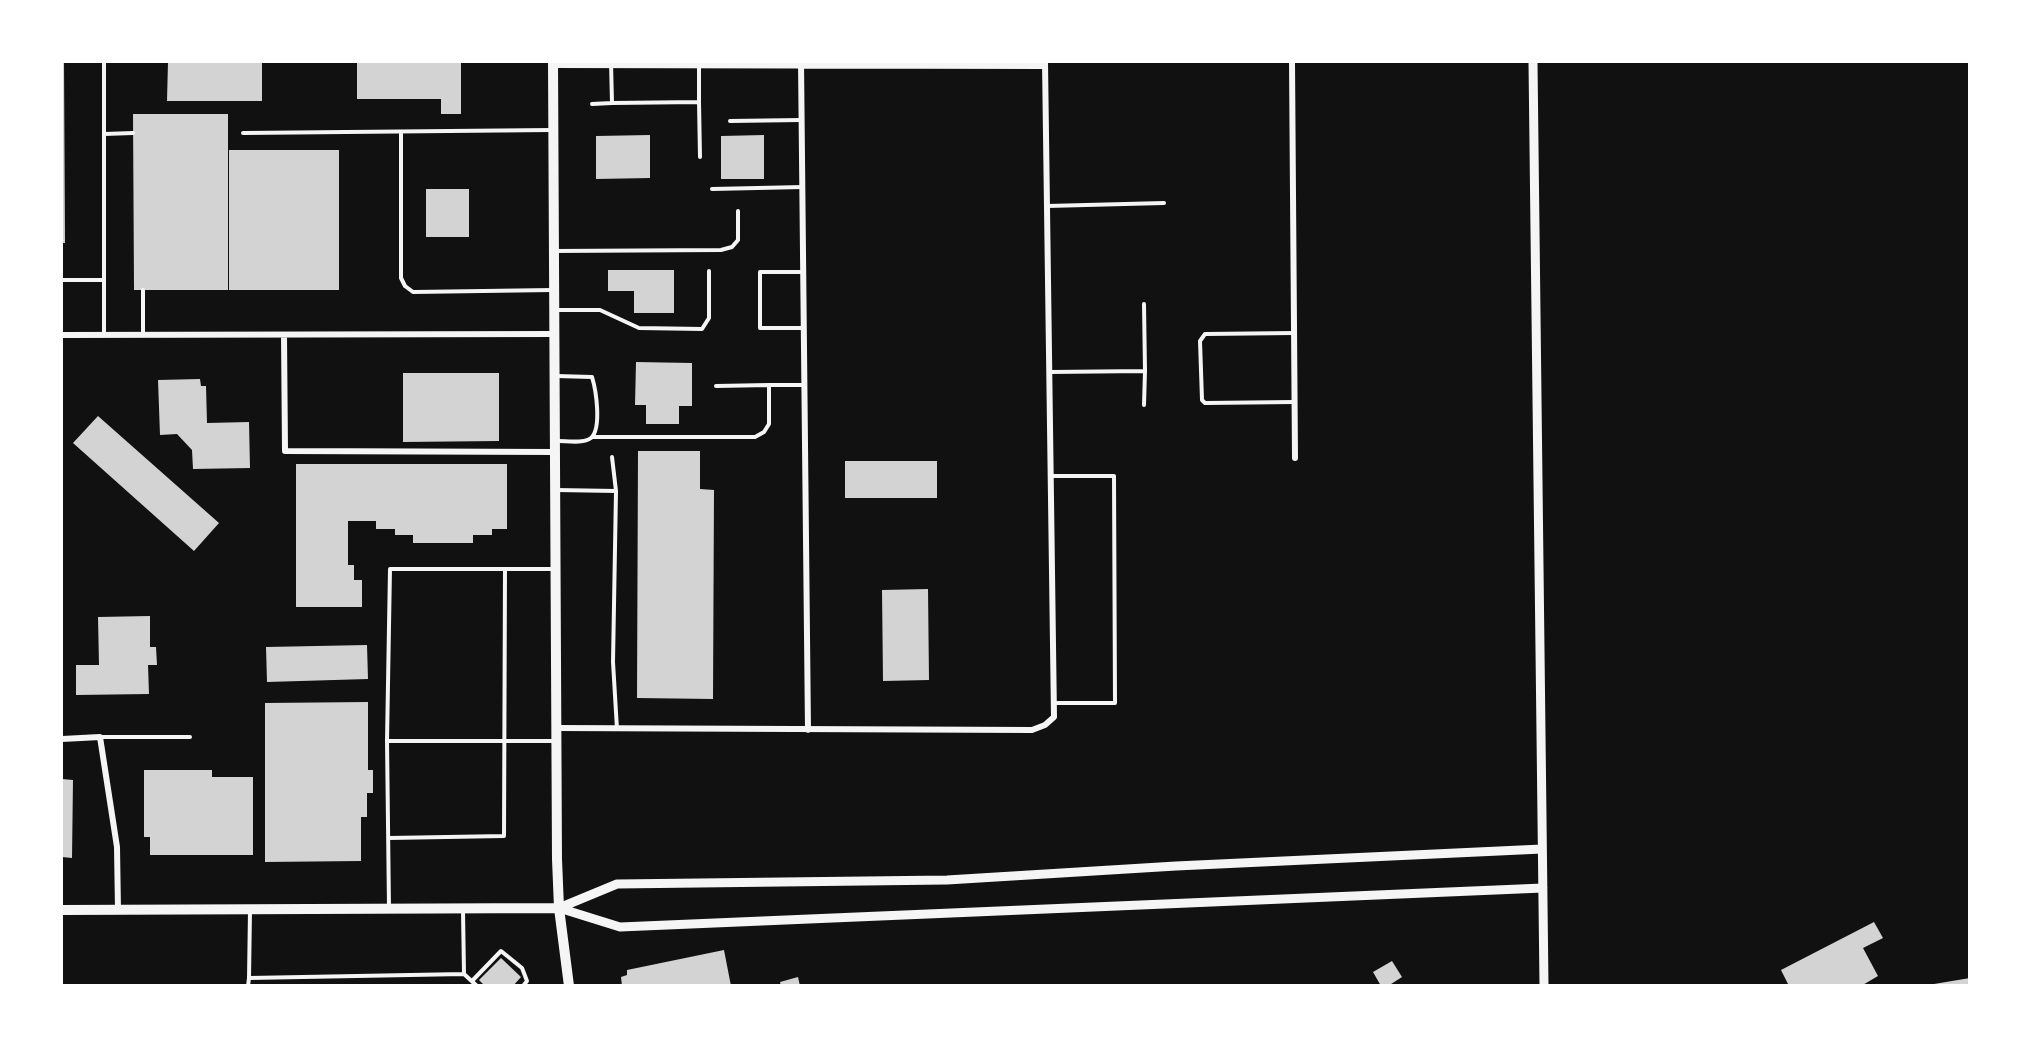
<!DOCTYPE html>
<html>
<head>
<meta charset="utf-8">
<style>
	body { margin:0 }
	#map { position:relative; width:2031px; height:1047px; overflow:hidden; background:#111; font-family:"Work Sans",sans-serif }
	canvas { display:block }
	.frame { position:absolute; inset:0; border:63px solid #fff; pointer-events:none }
</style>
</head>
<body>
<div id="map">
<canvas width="2031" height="1047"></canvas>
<div class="frame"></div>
</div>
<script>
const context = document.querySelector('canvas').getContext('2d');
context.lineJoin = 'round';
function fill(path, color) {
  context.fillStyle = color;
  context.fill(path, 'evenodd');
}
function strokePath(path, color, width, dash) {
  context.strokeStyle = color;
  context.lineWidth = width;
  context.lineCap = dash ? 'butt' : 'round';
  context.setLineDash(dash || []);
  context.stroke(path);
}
const building = new Path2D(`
	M 62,62 L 64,62 L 65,243 L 62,243 Z
	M 168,62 L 262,62 L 262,101 L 167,101 Z
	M 357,62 L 461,62 L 461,114 L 441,114 L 441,99 L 357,99 Z
	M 133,114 L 228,114 L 228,290 L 134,290 Z
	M 650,135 L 650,178 L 596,179 L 596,136 Z
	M 764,135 L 764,179 L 721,179 L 721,136 Z
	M 229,150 L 339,150 L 339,290 L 229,290 Z
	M 426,189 L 469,189 L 469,237 L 426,237 Z
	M 608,270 L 674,270 L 674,313 L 634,313 L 634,291 L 608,291 Z
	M 636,362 L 692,363 L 692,406 L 679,406 L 679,424 L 646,424 L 646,405 L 635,405 Z
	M 403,373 L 499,373 L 499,441 L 403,442 Z
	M 200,379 L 201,386 L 206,386 L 207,423 L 249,422 L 250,468 L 193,469 L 192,450 L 177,434 L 160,435 L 158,380 Z
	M 98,416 L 219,523 L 194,551 L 73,443 Z
	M 638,451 L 700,451 L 700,489 L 714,490 L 713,699 L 637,698 Z
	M 845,461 L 937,461 L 937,498 L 845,498 Z
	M 296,464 L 507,464 L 507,529 L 492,529 L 492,535 L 473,535 L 473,543 L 413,543 L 413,535 L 395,535 L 395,529 L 376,529 L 376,521 L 348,521 L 348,565 L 354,565 L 354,580 L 362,580 L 362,607 L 296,607 Z
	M 928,589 L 929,680 L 883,681 L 882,590 Z
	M 150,616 L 150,647 L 156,647 L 157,665 L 148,665 L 149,694 L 76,695 L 76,665 L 99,665 L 98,617 Z
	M 367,645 L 368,679 L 267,682 L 266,647 Z
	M 368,702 L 368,770 L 373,770 L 373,793 L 367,793 L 367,817 L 361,817 L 361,861 L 265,862 L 265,703 Z
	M 144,770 L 212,770 L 212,777 L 253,777 L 253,855 L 150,855 L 150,837 L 144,837 Z
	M 62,779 L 73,780 L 72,858 L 62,857 Z
	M 1874,922 L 1883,938 L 1863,948 L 1878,976 L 1861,986 L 1789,986 L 1781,970 Z
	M 724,950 L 731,986 L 622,986 L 621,977 L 627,975 L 627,970 Z
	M 501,958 L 521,977 L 513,986 L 485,986 L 479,980 Z
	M 1392,961 L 1402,977 L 1388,986 L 1381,986 L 1373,972 Z
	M 798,977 L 800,986 L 781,986 L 780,982 Z
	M 1970,978 L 1970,986 L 1934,986 L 1934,984 Z`);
const service = new Path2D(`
	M 104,62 L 104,134
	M 699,65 L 699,102
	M 612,103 L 699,102 L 700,157
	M 592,104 L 612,103 L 611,62
	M 730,121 L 801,120
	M 401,132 L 401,278 L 405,286 L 413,292 L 553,290
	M 243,133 L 552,130
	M 712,189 L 803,187
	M 1047,206 L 1164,203
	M 554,251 L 721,250 L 732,247 L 738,240 L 738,211
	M 803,272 L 760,272 L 760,328 L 803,328
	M 62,280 L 104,280
	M 555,310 L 600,310 L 639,328 L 702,329 L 709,318 L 709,271
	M 1294,333 L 1205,334 L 1200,341 L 1202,400 L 1205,403 L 1294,402
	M 104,335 L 104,134 L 133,133
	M 143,335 L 143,290
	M 1050,372 L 1145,371 L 1144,304
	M 556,376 L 592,377 C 596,390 602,428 591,438 C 583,444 567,441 558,441
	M 716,386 L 769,385
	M 1144,405 L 1145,371
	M 592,437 L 755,437 L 764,432 L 769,424 L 769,385 L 804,385
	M 1051,476 L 1114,476 L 1115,703 L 1054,703
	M 556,490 L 616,491 L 612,457
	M 616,491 L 613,662 L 617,729
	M 555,569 L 390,569 L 387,741 L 556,741
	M 100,737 L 190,737
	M 387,741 L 389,908
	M 389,838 L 504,836 L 505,569
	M 250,911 L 249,978 L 464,974
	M 463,911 L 464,974 L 477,986
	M 472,981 L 501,951 L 522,968 L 527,981 L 523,986
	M 248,986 L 249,978`);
const minor = new Path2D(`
	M 801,62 L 808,730
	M 1292,62 L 1295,458
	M 553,65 L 1044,66
	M 62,335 L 555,334
	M 284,335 L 285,451 L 555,452
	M 557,728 L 1032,730 L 1045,725 L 1054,717 L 1045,62
	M 62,739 L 100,737 L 117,847 L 118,910`);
const tertiary = new Path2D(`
	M 1533,62 L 1544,986
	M 559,908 L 617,884 L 947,880 L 1176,866 L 1542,849
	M 559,908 L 620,927 L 1543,888`);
const secondary = new Path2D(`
	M 553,62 L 557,859 L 559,908 L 569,986
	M 62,910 L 559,908`);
fill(building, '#d3d3d3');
strokePath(service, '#f5f5f5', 4);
strokePath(minor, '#f5f5f5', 6);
strokePath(tertiary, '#f5f5f5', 9);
strokePath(secondary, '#f5f5f5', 10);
</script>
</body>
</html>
